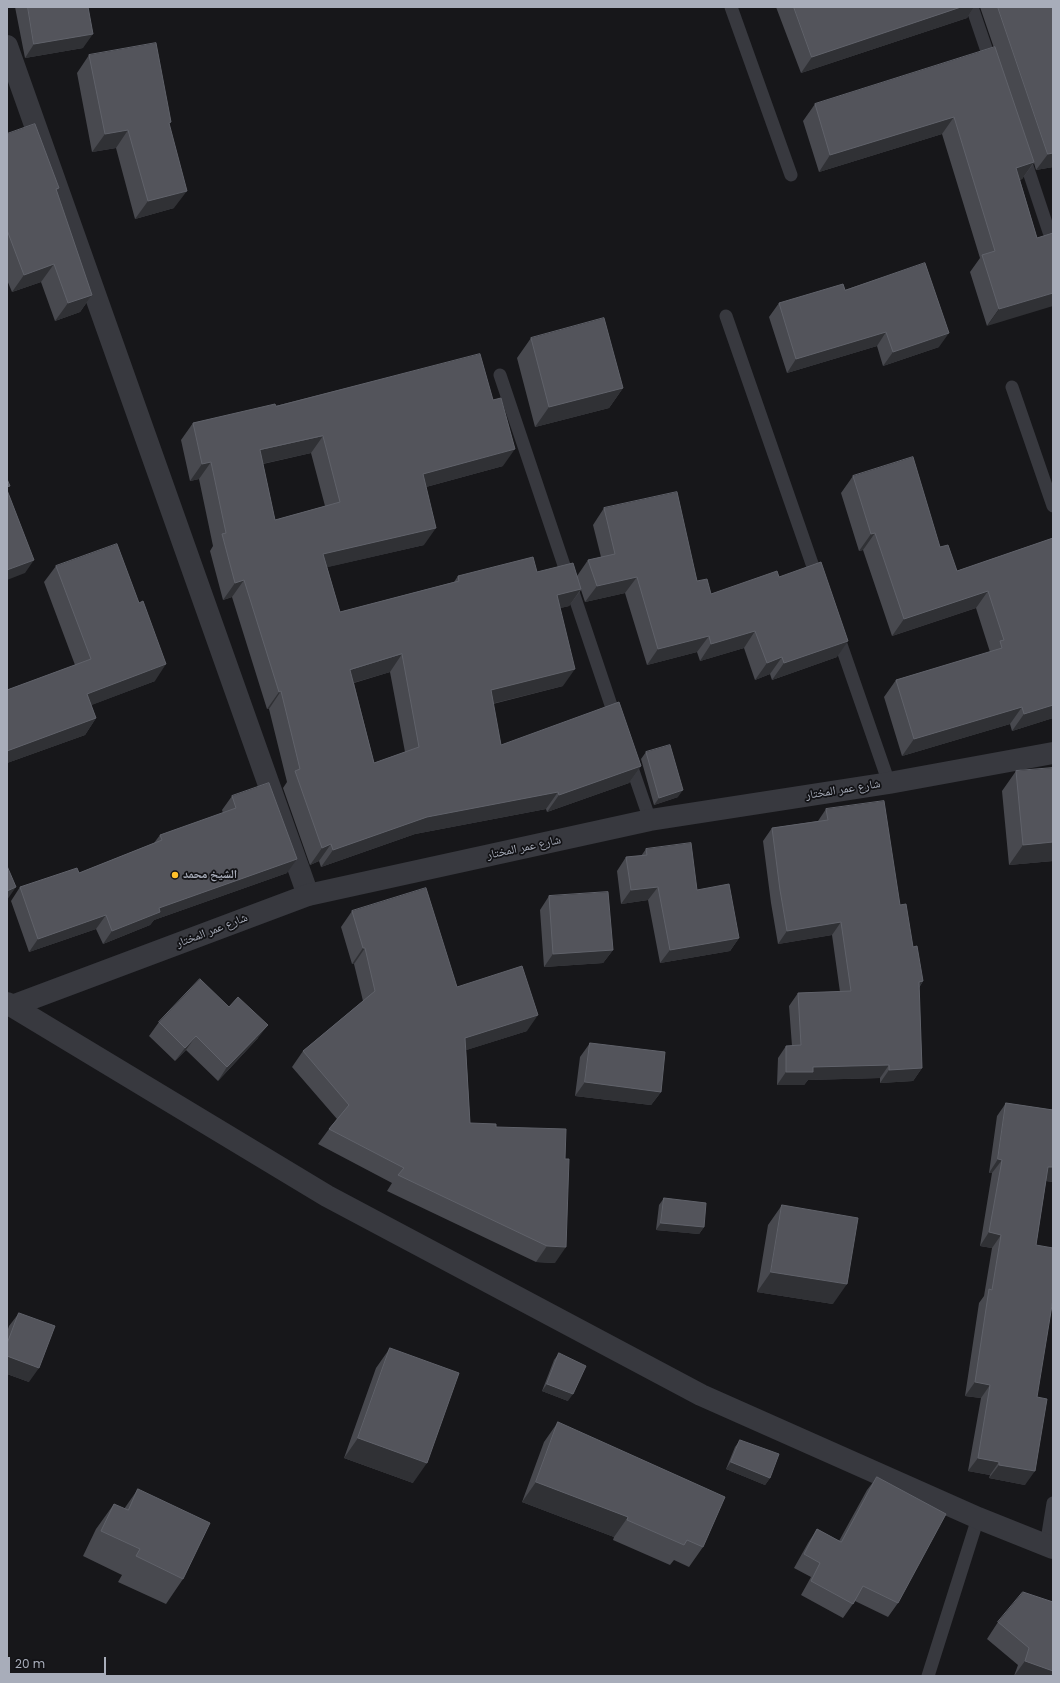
<!DOCTYPE html>
<html>
<head>
<meta charset="utf-8">
<style>
	body { margin:0 }
	#map { position:relative; width:1060px; height:1683px; overflow:hidden; background:#17171a; font-family:Poppins,sans-serif }
	canvas { display:block }
	.frame { position:absolute; inset:0; border:8px solid #a8adba; pointer-events:none }
	.scale { position:absolute; left:8px; top:1657px; width:98px; height:18px; box-sizing:border-box; border:2px solid #a8adba; border-top:0; padding-left:5px; font-size:12px; line-height:14px; white-space:nowrap; color:#a8adba; -webkit-text-stroke:3px #121215; paint-order:stroke }
</style>
</head>
<body>
<div id="map">
<canvas width="1060" height="1683"></canvas>
<div class="frame"></div>
<div class="scale">20 m</div>
</div>
<script>
const context = document.querySelector('canvas').getContext('2d');
context.lineJoin = 'round';
function strokePath(path, color, width, dash) {
  context.strokeStyle = color;
  context.lineWidth = width;
  context.lineCap = dash ? 'butt' : 'round';
  context.setLineDash(dash || []);
  context.stroke(path);
}
function fill(path, color) {
  context.fillStyle = color;
  context.fill(path, 'evenodd');
}
function drawText(font, color, halo, rows, align = 'center') {
  context.font = font + ' Poppins,"Noto Naskh Arabic",sans-serif';
  context.lineWidth = 3.5;
  context.setLineDash([]);
  context.textBaseline = 'middle';
  context.strokeStyle = halo;
  context.fillStyle = color;
  for (const [text, x, y, turn = 0] of rows) {
    context.save();
    context.translate(x, y);
    context.rotate((+turn || 0) * Math.PI / 180);
    context.textAlign = isNaN(turn) ? turn : align;
    if (halo) context.strokeText(text, 0, 0);
    context.fillText(text, 0, 0);
    context.restore();
  }
}
const service = new Path2D(`
	M 731,7 L 791,175
	M 972,7 L 992,66
	M 1023,154 L 1049,232
	M 726,316 L 818,581
	M 500,375 L 616,720
	M 1012,387 L 1053,506
	M 837,633 L 889,783
	M 629,759 L 650,820
	M 1046,1546 L 1053,1503
	M 928,1676 L 978,1518`);
const minor = new Path2D(`
	M 7,46 L 308,895`);
const tertiary = new Path2D(`
	M 7,1003 L 327,1196 L 701,1395 L 978,1518 L 1053,1548
	M 12,1006 L 308,895 L 650,820 L 889,783 L 1053,753`);
const wall = new Path2D(`
	M 15,7 L 88,7 L 83,48 L 25,58 Z
	M 776,7 L 974,7 L 967,18 L 801,73 Z
	M 980,7 L 1053,7 L 1053,167 L 1036,170 L 1034,163 L 1022,179 L 1020,180 L 1037,238 L 1053,233 L 987,326 L 970,272 L 980,258 L 942,134 L 819,172 L 803,121 L 815,104 L 994,48 Z
	M 89,55 L 169,125 L 174,208 L 135,219 L 116,148 L 92,152 L 77,73 Z
	M 7,134 L 59,188 L 56,191 L 92,295 L 80,312 L 55,321 L 41,282 L 12,292 L 7,280 Z
	M 845,290 L 939,347 L 883,366 L 877,346 L 787,373 L 769,317 L 779,303 Z
	M 531,338 L 623,388 L 609,408 L 535,427 L 517,358 Z
	M 276,406 L 503,466 L 426,487 L 424,545 L 327,567 L 340,612 L 454,582 L 458,576 L 537,572 L 577,576 L 588,560 L 601,557 L 593,525 L 604,508 L 697,581 L 711,594 L 779,577 L 837,657 L 772,680 L 770,674 L 755,680 L 744,648 L 700,661 L 697,652 L 647,665 L 625,593 L 585,602 L 581,590 L 569,606 L 560,608 L 563,686 L 493,704 L 501,745 L 641,766 L 629,783 L 547,812 L 546,809 L 415,834 L 321,867 L 319,861 L 310,865 L 283,788 L 287,782 L 269,709 L 267,709 L 232,597 L 223,600 L 210,551 L 213,546 L 199,479 L 190,481 L 181,440 L 193,423 ZM 311,453 L 325,506 L 275,520 L 263,464 ZM 390,672 L 405,752 L 374,763 L 354,683 Z
	M 853,476 L 940,547 L 957,571 L 1053,538 L 1053,718 L 1012,731 L 1010,724 L 902,756 L 884,697 L 896,680 L 990,652 L 976,608 L 892,636 L 863,550 L 859,551 L 841,493 Z
	M 56,566 L 155,681 L 91,705 L 96,718 L 85,735 L 7,763 L 7,690 L 75,665 L 44,582 Z
	M 646,752 L 678,797 L 654,805 L 641,759 Z
	M 1016,771 L 1053,861 L 1009,865 L 1002,791 Z
	M 232,796 L 287,873 L 154,920 L 150,925 L 103,944 L 96,929 L 29,952 L 11,901 L 20,887 L 79,873 L 154,843 L 160,835 L 223,813 L 222,810 Z
	M 826,809 L 900,905 L 923,981 L 919,988 L 922,1068 L 913,1081 L 880,1083 L 880,1078 L 808,1080 L 804,1085 L 777,1085 L 778,1058 L 786,1046 L 792,1046 L 789,1006 L 798,993 L 840,992 L 832,935 L 778,944 L 771,903 L 763,841 L 772,828 L 818,821 Z
	M 646,849 L 697,890 L 739,938 L 730,951 L 660,963 L 648,900 L 621,904 L 617,871 L 626,857 L 641,856 Z
	M 549,896 L 613,950 L 603,963 L 544,967 L 540,910 Z
	M 352,911 L 457,987 L 527,1031 L 466,1050 L 470,1123 L 496,1127 L 555,1263 L 536,1262 L 387,1191 L 392,1183 L 318,1144 L 329,1129 L 337,1119 L 292,1067 L 303,1051 L 363,1001 L 354,964 L 352,964 L 341,927 Z
	M 159,1022 L 258,1038 L 218,1081 L 186,1050 L 175,1061 L 149,1036 Z
	M 590,1043 L 661,1092 L 651,1105 L 575,1096 L 580,1057 Z
	M 1006,1103 L 1053,1110 L 1053,1182 L 1046,1181 L 1036,1245 L 1037,1397 L 1025,1485 L 989,1478 L 990,1475 L 968,1471 L 981,1398 L 965,1396 L 979,1303 L 984,1296 L 992,1248 L 980,1246 L 992,1173 L 989,1173 L 997,1116 Z
	M 664,1198 L 704,1227 L 699,1234 L 656,1230 L 659,1205 Z
	M 782,1205 L 833,1304 L 757,1292 L 768,1225 Z
	M 19,1313 L 29,1382 L 7,1374 L 7,1332 L 9,1326 Z
	M 390,1348 L 413,1483 L 344,1458 L 376,1368 Z
	M 559,1353 L 568,1401 L 542,1391 L 554,1360 Z
	M 558,1422 L 703,1547 L 689,1567 L 674,1560 L 670,1565 L 613,1540 L 614,1537 L 522,1502 L 544,1442 Z
	M 740,1440 L 770,1478 L 765,1485 L 726,1469 L 735,1447 Z
	M 877,1477 L 898,1603 L 888,1617 L 855,1601 L 843,1618 L 801,1595 L 811,1577 L 794,1568 L 808,1543 L 817,1529 L 839,1541 L 867,1490 Z
	M 138,1489 L 183,1579 L 166,1604 L 118,1582 L 122,1575 L 83,1556 L 96,1529 L 114,1504 L 124,1509 Z
	M 1053,1602 L 1053,1676 L 1014,1676 L 1018,1665 L 987,1639 L 998,1622 Z`);
const shadedWall = new Path2D(`
	M 961,7 L 974,7 L 967,18 L 801,73 L 812,57 Z
	M 93,34 L 83,48 L 25,58 L 34,44 Z
	M 954,117 L 942,134 L 819,172 L 830,155 Z
	M 128,130 L 116,148 L 92,152 L 105,134 Z
	M 1053,153 L 1053,167 L 1036,170 L 1048,154 Z
	M 1034,162 L 1022,179 L 1004,184 L 1016,168 Z
	M 187,191 L 174,208 L 135,219 L 148,201 Z
	M 54,264 L 41,282 L 12,292 L 24,275 Z
	M 1053,293 L 1053,306 L 987,326 L 999,309 Z
	M 92,295 L 80,312 L 55,321 L 68,303 Z
	M 886,332 L 877,346 L 787,373 L 796,359 Z
	M 949,333 L 939,347 L 883,366 L 893,352 Z
	M 623,388 L 609,408 L 535,427 L 549,407 Z
	M 323,436 L 311,453 L 248,467 L 260,450 Z
	M 515,449 L 503,466 L 411,491 L 423,474 Z
	M 211,462 L 199,479 L 190,481 L 202,464 Z
	M 436,528 L 424,545 L 311,571 L 323,554 Z
	M 875,533 L 863,550 L 859,551 L 871,534 Z
	M 34,560 L 25,573 L 7,580 L 7,570 Z
	M 637,577 L 625,593 L 585,602 L 597,586 Z
	M 244,580 L 232,597 L 223,600 L 235,583 Z
	M 581,589 L 569,606 L 545,612 L 557,595 Z
	M 988,591 L 976,608 L 892,636 L 904,619 Z
	M 755,631 L 744,648 L 700,661 L 711,644 Z
	M 709,636 L 697,652 L 647,665 L 658,649 Z
	M 848,641 L 837,657 L 772,680 L 784,663 Z
	M 402,654 L 390,672 L 339,687 L 350,670 Z
	M 782,657 L 770,674 L 755,680 L 767,663 Z
	M 166,664 L 155,681 L 76,711 L 87,694 Z
	M 575,669 L 563,686 L 479,707 L 491,690 Z
	M 281,691 L 269,709 L 267,709 L 279,692 Z
	M 1053,705 L 1053,718 L 1012,731 L 1024,714 Z
	M 1022,707 L 1010,724 L 902,756 L 914,739 Z
	M 96,718 L 85,735 L 7,763 L 7,751 Z
	M 641,766 L 629,783 L 547,812 L 559,795 Z
	M 683,790 L 678,797 L 654,805 L 659,798 Z
	M 558,792 L 546,809 L 415,834 L 321,867 L 333,850 L 427,817 Z
	M 1053,842 L 1053,861 L 1009,865 L 1023,845 Z
	M 331,844 L 319,861 L 310,865 L 322,848 Z
	M 297,859 L 287,873 L 154,920 L 150,925 L 103,944 L 112,931 L 159,908 Z
	M 16,887 L 7,900 L 7,891 Z
	M 658,887 L 648,900 L 621,904 L 631,890 Z
	M 106,915 L 96,929 L 29,952 L 38,939 Z
	M 841,922 L 832,935 L 778,944 L 787,931 Z
	M 739,938 L 730,951 L 660,963 L 670,950 Z
	M 363,948 L 365,948 L 354,964 L 352,964 Z
	M 613,950 L 603,963 L 544,967 L 553,954 Z
	M 923,981 L 914,994 L 919,982 Z
	M 538,1015 L 527,1031 L 454,1054 L 465,1038 Z
	M 268,1025 L 258,1038 L 218,1081 L 227,1067 Z
	M 196,1036 L 186,1050 L 175,1061 L 185,1048 Z
	M 889,1065 L 880,1078 L 808,1080 L 804,1085 L 777,1085 L 786,1072 L 813,1067 Z
	M 922,1068 L 913,1081 L 880,1083 L 889,1070 Z
	M 585,1082 L 661,1092 L 651,1105 L 575,1096 Z
	M 998,1159 L 1002,1160 L 992,1173 L 989,1173 Z
	M 1048,1167 L 1053,1167 L 1053,1182 L 1039,1180 Z
	M 661,1223 L 704,1227 L 699,1234 L 656,1230 Z
	M 989,1232 L 1001,1235 L 992,1248 L 980,1246 Z
	M 547,1246 L 566,1247 L 555,1263 L 536,1262 Z
	M 771,1272 L 847,1284 L 833,1304 L 757,1292 Z
	M 7,1356 L 39,1368 L 29,1382 L 7,1374 Z
	M 975,1382 L 990,1385 L 981,1398 L 965,1396 Z
	M 547,1384 L 573,1394 L 568,1401 L 542,1391 Z
	M 358,1438 L 427,1463 L 413,1483 L 344,1458 Z
	M 978,1458 L 999,1462 L 990,1475 L 968,1471 Z
	M 731,1462 L 770,1478 L 765,1485 L 726,1469 Z
	M 999,1465 L 1035,1471 L 1025,1485 L 989,1478 Z
	M 536,1482 L 628,1517 L 614,1537 L 522,1502 Z
	M 1025,1661 L 1053,1671 L 1053,1676 L 1014,1676 Z`);
const building = new Path2D(`
	M 28,7 L 88,7 L 93,34 L 34,44 Z
	M 794,7 L 961,7 L 812,57 Z
	M 998,7 L 1053,7 L 1053,153 L 1048,154 Z
	M 156,43 L 171,122 L 169,123 L 187,191 L 148,201 L 128,130 L 105,134 L 89,55 Z
	M 995,47 L 1034,162 L 1016,168 L 1037,238 L 1053,233 L 1053,293 L 999,309 L 982,255 L 995,251 L 954,117 L 830,155 L 815,104 Z
	M 35,124 L 59,188 L 56,189 L 92,295 L 68,303 L 54,264 L 24,275 L 7,230 L 7,134 Z
	M 925,263 L 949,333 L 893,352 L 886,332 L 796,359 L 779,303 L 843,284 L 845,290 Z
	M 604,318 L 623,388 L 549,407 L 531,338 Z
	M 480,354 L 493,400 L 501,398 L 515,449 L 423,474 L 436,528 L 323,554 L 340,612 L 459,581 L 458,576 L 533,557 L 537,572 L 573,563 L 581,589 L 557,595 L 575,669 L 491,690 L 501,745 L 619,702 L 641,766 L 559,795 L 558,792 L 427,817 L 333,850 L 331,844 L 322,848 L 295,771 L 300,769 L 281,691 L 279,692 L 244,580 L 235,583 L 222,534 L 226,533 L 211,462 L 202,464 L 193,423 L 275,404 L 276,406 ZM 323,436 L 340,502 L 275,520 L 260,450 ZM 402,654 L 419,747 L 374,763 L 350,670 Z
	M 913,457 L 940,547 L 948,545 L 957,571 L 1053,538 L 1053,705 L 1024,714 L 1022,707 L 914,739 L 896,680 L 1002,648 L 1000,641 L 1004,640 L 988,591 L 904,619 L 875,533 L 871,534 L 853,476 Z
	M 7,479 L 10,486 L 7,487 Z
	M 7,490 L 34,560 L 7,570 Z
	M 677,492 L 697,581 L 707,579 L 711,594 L 777,571 L 779,577 L 821,562 L 848,641 L 784,663 L 782,657 L 767,663 L 755,631 L 711,644 L 709,636 L 658,649 L 637,577 L 597,586 L 588,560 L 615,554 L 604,508 Z
	M 117,544 L 139,603 L 143,601 L 166,664 L 87,694 L 96,718 L 7,751 L 7,690 L 91,659 L 56,566 Z
	M 670,745 L 683,790 L 659,798 L 646,752 Z
	M 1053,768 L 1053,842 L 1023,845 L 1016,771 Z
	M 269,783 L 297,859 L 159,908 L 160,912 L 112,931 L 106,915 L 38,939 L 20,887 L 77,868 L 79,873 L 162,840 L 160,835 L 236,808 L 232,796 Z
	M 884,801 L 900,905 L 906,904 L 913,947 L 917,946 L 923,981 L 919,982 L 922,1068 L 889,1070 L 889,1065 L 813,1067 L 813,1072 L 786,1072 L 786,1046 L 801,1045 L 798,993 L 851,991 L 841,922 L 787,931 L 780,890 L 772,828 L 828,820 L 826,809 Z
	M 691,843 L 697,890 L 729,884 L 739,938 L 670,950 L 658,887 L 631,890 L 626,857 L 647,855 L 646,849 Z
	M 7,866 L 16,887 L 7,891 Z
	M 426,888 L 457,987 L 522,966 L 538,1015 L 465,1038 L 470,1123 L 496,1124 L 496,1127 L 566,1129 L 565,1159 L 569,1159 L 566,1247 L 547,1246 L 398,1175 L 404,1168 L 329,1129 L 349,1105 L 303,1051 L 375,991 L 365,948 L 363,948 L 352,911 Z
	M 608,892 L 613,950 L 553,954 L 549,896 Z
	M 200,979 L 229,1007 L 238,997 L 268,1025 L 227,1067 L 196,1036 L 185,1048 L 159,1022 Z
	M 590,1043 L 665,1052 L 661,1092 L 585,1082 Z
	M 1006,1103 L 1053,1110 L 1053,1167 L 1048,1167 L 1036,1245 L 1053,1248 L 1053,1299 L 1037,1397 L 1047,1399 L 1035,1471 L 999,1465 L 999,1462 L 978,1458 L 990,1385 L 975,1382 L 989,1289 L 992,1290 L 1001,1235 L 989,1232 L 1002,1160 L 998,1159 Z
	M 664,1198 L 706,1203 L 704,1227 L 661,1223 Z
	M 782,1205 L 858,1218 L 847,1284 L 771,1272 Z
	M 19,1313 L 55,1326 L 39,1368 L 7,1356 L 7,1344 Z
	M 390,1348 L 459,1373 L 427,1463 L 358,1438 Z
	M 559,1353 L 586,1366 L 573,1394 L 547,1384 Z
	M 558,1422 L 725,1497 L 703,1547 L 687,1540 L 684,1545 L 627,1520 L 628,1517 L 536,1482 Z
	M 740,1440 L 779,1454 L 770,1478 L 731,1462 Z
	M 877,1477 L 946,1514 L 898,1603 L 863,1586 L 853,1604 L 811,1581 L 820,1563 L 804,1554 L 817,1529 L 841,1542 Z
	M 138,1489 L 210,1523 L 183,1579 L 136,1556 L 140,1549 L 101,1531 L 114,1504 L 128,1510 Z
	M 1023,1592 L 1053,1602 L 1053,1671 L 1025,1661 L 1029,1648 L 998,1622 Z`);
const markers = [
	[175,875,4,"#ffc02a"]
];
const streetNames = [
	["شارع عمر المختار",843,790,-9],
	["شارع عمر المختار",524,848,-12],
	["شارع عمر المختار",212,931,-21]
];
const poiNames = [
	["الشيخ محمد",183,875]
];
strokePath(service, '#38393f', 13);
strokePath(minor, '#38393f', 22);
strokePath(tertiary, '#38393f', 22);
fill(wall, '#48494f');
fill(shadedWall, '#303135');
fill(building, '#53545b');
strokePath(building, '#60626a', 1);
for (const [x, y, r, color] of markers) {
  const dot = new Path2D();
  dot.arc(x, y, r, 0, 2 * Math.PI);
  context.fillStyle = color;
  context.fill(dot);
  strokePath(dot, '#121215', 1.5);
}
drawText('12px', '#a8adba', '#121215', streetNames);
drawText('bold 12px', '#a8adba', '#121215', poiNames, 'left');
</script>
</body>
</html>
